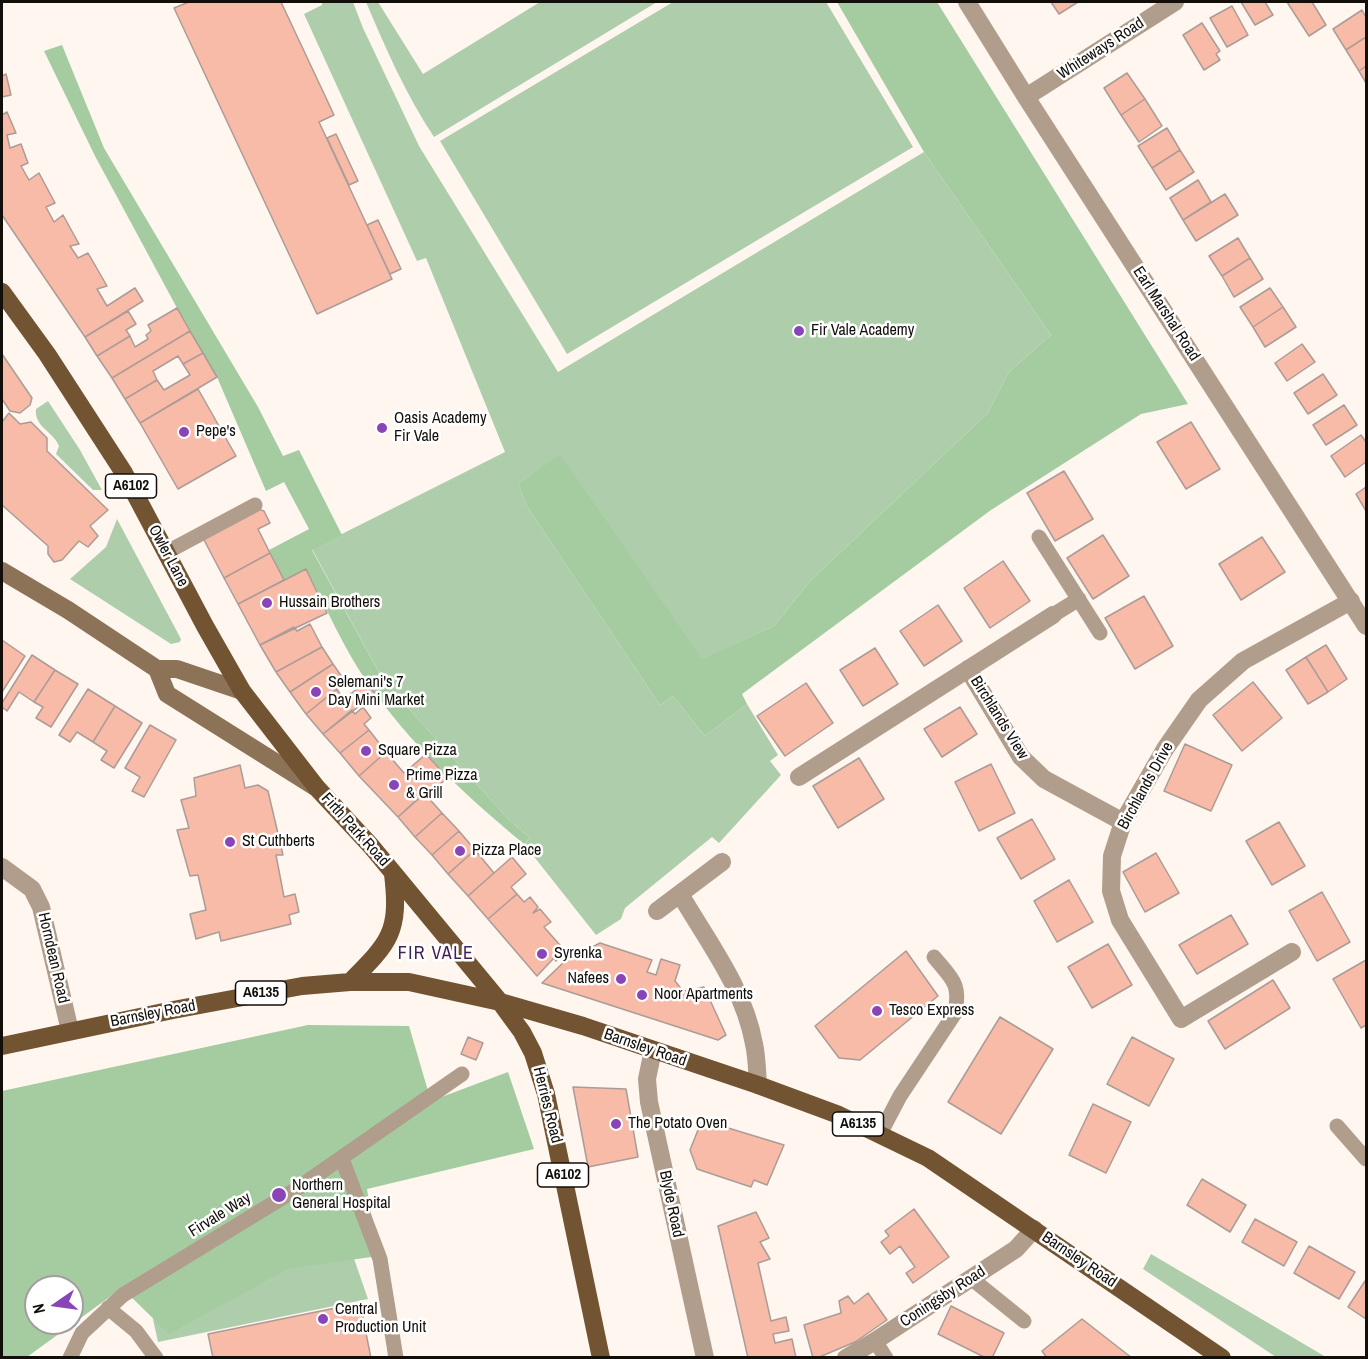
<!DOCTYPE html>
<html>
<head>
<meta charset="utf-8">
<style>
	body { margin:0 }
	#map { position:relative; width:1368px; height:1359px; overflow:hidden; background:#fef6ef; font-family:"Archivo Narrow",sans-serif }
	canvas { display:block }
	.frame { position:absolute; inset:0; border:3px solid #120e0a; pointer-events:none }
	.north { position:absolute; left:24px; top:1275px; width:60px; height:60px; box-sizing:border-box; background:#fff; border:2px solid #a09f9d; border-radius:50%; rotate:257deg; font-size:16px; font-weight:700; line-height:24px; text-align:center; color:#120e0a }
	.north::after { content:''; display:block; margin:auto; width:21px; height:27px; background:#8944b8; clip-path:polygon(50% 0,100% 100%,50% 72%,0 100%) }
</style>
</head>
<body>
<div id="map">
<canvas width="1368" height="1359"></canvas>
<div class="frame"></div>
<div class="north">N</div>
</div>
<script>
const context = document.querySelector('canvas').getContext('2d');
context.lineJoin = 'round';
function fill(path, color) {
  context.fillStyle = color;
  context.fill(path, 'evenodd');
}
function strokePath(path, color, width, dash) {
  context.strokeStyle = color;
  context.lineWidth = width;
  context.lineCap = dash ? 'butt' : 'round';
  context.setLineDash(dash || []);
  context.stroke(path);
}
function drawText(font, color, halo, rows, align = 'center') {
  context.font = font + ' "Archivo Narrow",sans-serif';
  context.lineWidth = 5;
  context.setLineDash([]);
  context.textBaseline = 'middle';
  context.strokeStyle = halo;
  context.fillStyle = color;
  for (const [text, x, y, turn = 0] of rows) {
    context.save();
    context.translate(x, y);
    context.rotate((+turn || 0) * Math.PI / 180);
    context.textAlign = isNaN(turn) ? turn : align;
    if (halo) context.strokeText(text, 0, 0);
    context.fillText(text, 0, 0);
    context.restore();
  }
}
const green = new Path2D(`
	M 322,2 L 353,2 L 363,28 L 419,146 L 558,372 L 924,152 L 1051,335 L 1009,372 L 988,413 L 810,581 L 774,626 L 701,660 L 560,455 L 518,484 L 527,506 L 660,705 L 673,696 L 705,736 L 747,704 L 778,755 L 770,761 L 781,775 L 719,843 L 712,837 L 625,908 L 621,919 L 596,935 L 524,844 L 530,838 L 508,819 L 383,680 L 312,549 L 505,452 L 426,258 L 417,261 L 304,14 L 322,5 Z
	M 366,2 L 378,2 L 423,74 L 540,2 L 657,2 L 434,137 C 405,93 386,49 366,2 Z
	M 673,2 L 826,2 L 913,147 L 567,354 L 440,141 Z
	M 48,401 L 80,450 L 102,490 L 93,490 L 56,454 L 59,446 C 53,431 34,427 36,409 Z
	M 117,519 L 181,639 L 180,642 L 171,644 L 70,579 L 106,547 Z
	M 321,1209 L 343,1227 L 368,1299 L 158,1342 L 153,1319 Z
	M 1151,1254 L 1326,1357 L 1276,1357 L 1143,1269 Z`);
const forest = new Path2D(`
	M 837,2 L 937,2 L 1188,404 L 1141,414 L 991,510 L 742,694 L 747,704 L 705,736 L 673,696 L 660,705 L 527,506 L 518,484 L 560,454 L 702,659 L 774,626 L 810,581 L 988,413 L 1009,372 L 1051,335 L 924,152 Z
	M 62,45 L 104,148 L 258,407 L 283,456 L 299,450 L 342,535 L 312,550 L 383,680 L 508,819 L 530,838 L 524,844 C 466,796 410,744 367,682 C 343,647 326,607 306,569 L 284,580 L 269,550 L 309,529 L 284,482 L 266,491 L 217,377 L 177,308 L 95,156 L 44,51 Z
	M 308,1025 L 409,1026 L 431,1101 L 508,1072 L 534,1149 L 367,1189 L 378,1256 L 288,1269 L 169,1334 L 122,1288 L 27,1357 L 2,1357 L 2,1091 ZM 36,1287 L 72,1287 L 72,1323 L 36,1323 Z`);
const building = new Path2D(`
	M 189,2 L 281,2 L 334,115 L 319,122 L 392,279 L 317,314 L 174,8 Z
	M 1051,2 L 1078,2 L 1059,14 Z
	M 1241,2 L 1265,2 L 1273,15 L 1255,25 Z
	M 1287,2 L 1312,2 L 1326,25 L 1309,36 Z
	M 1232,6 L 1248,35 L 1227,47 L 1210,18 Z
	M 1362,10 L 1366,17 L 1366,37 L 1346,50 L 1333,29 Z
	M 1202,23 L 1220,51 L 1216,54 L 1220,60 L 1204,70 L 1183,35 Z
	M 1366,37 L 1366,66 L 1359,71 L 1346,50 Z
	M 1366,66 L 1366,83 L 1359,71 Z
	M 1127,73 L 1145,99 L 1121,115 L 1104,88 Z
	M 6,74 L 11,95 L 2,97 L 2,76 Z
	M 1145,99 L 1162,126 L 1139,142 L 1121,115 Z
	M 7,112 L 16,133 L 7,135 L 10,148 L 21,144 L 28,163 L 21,166 L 29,180 L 39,173 L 55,203 L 46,207 L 54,222 L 63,215 L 79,244 L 70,246 L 78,258 L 88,253 L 107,286 L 97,289 L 107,306 L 135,288 L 143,301 L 85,337 L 2,215 L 2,115 Z
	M 1167,128 L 1180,150 L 1152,168 L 1138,146 Z
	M 336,134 L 358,181 L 349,185 L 327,138 Z
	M 1180,150 L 1194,172 L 1166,190 L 1152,168 Z
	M 1198,180 L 1211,202 L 1183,220 L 1170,198 Z
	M 1225,194 L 1238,215 L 1196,241 L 1183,220 Z
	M 378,220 L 401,269 L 390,274 L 367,225 Z
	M 1238,238 L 1250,258 L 1222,276 L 1209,256 Z
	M 1250,258 L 1263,279 L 1234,297 L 1222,276 Z
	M 1270,288 L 1283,307 L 1253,327 L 1240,307 Z
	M 1283,307 L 1296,327 L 1265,347 L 1253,327 Z
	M 177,308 L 190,331 L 112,378 L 97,356 L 130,336 L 135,347 L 148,339 L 146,335 L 151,331 L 148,325 Z
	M 128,311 L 136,324 L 126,330 L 130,336 L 97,356 L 85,337 Z
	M 190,331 L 203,353 L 183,364 L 178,356 L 153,371 L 157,380 L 125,399 L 112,378 Z
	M 1302,344 L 1315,362 L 1287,381 L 1275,363 Z
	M 203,353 L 217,377 L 140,423 L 125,399 L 157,380 L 164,390 L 190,375 L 183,364 Z
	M 2,354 L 32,398 L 30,405 L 20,413 L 10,411 L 2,399 Z
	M 1323,374 L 1337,395 L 1308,414 L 1294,393 Z
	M 198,389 L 236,456 L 178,489 L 140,423 Z
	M 1344,405 L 1357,425 L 1326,445 L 1313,425 Z
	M 9,413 L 20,424 L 31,422 L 47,438 L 47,451 L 108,510 L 90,526 L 98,536 L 88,547 L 79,541 L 62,560 L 54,562 L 48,554 L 48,546 L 2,505 L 2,422 Z
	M 1191,422 L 1220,469 L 1186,489 L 1157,442 Z
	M 1361,435 L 1366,442 L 1366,462 L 1345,477 L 1331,456 Z
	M 1064,471 L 1093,519 L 1055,541 L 1027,493 Z
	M 1366,487 L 1366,511 L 1356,494 Z
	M 258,509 L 264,511 L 270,523 L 258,529 L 270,553 L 224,578 L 203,538 Z
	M 1103,535 L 1129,576 L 1093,599 L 1067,558 Z
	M 1262,537 L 1285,572 L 1241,600 L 1219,564 Z
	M 270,553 L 284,580 L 238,604 L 224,578 Z
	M 1003,561 L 1030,601 L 990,628 L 964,588 Z
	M 306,569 L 327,613 L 260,645 L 238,604 Z
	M 1144,596 L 1173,646 L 1135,669 L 1105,618 Z
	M 938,605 L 962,641 L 924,666 L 900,631 Z
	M 310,624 L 322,647 L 276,672 L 260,645 L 294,627 L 297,631 Z
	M 2,640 L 25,656 L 2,692 Z
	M 1326,645 L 1347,679 L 1328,692 L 1306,657 Z
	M 322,647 L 333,664 L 290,692 L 276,672 Z
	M 875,648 L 898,684 L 863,706 L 840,670 Z
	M 32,655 L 55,670 L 34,702 L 19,692 L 7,711 L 2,707 L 2,703 Z
	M 1306,657 L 1328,692 L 1308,704 L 1286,670 Z
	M 333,664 L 342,677 L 332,684 L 337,689 L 306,714 L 290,692 Z
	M 55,670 L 78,684 L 51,727 L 36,718 L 43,707 L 34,702 Z
	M 367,682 L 375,694 L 323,734 L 306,714 L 337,689 L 343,699 Z
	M 1253,682 L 1282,718 L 1242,751 L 1213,715 Z
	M 806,683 L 833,723 L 785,756 L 757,716 Z
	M 88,689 L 115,706 L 93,742 L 77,732 L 70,742 L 59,735 Z
	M 115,706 L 142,723 L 114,768 L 101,760 L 107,751 L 93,742 Z
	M 363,707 L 371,718 L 364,724 L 369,730 L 340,753 L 323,734 L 352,710 L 355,714 Z
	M 960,707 L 977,734 L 942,757 L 924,729 Z
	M 150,725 L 176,740 L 144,797 L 132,791 L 140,777 L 125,768 Z
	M 369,730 L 386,752 L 359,776 L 340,753 Z
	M 1185,744 L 1232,765 L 1211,811 L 1164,791 Z
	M 386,752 L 404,773 L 426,754 L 448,778 L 435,788 L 433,786 L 398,817 L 359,776 Z
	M 859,758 L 884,799 L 838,828 L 813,786 Z
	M 991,764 L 1015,813 L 979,831 L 955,782 Z
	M 240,765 L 245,788 L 258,785 L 268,791 L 283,855 L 276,855 L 284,897 L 295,894 L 299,912 L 289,915 L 291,924 L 221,941 L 219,932 L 196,939 L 190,914 L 206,910 L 198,875 L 190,876 L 177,830 L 189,828 L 181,800 L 196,796 L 194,778 Z
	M 424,793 L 442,813 L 415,837 L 398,817 Z
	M 442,813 L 459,831 L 432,855 L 415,837 Z
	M 1032,819 L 1055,859 L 1021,879 L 997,838 Z
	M 1279,822 L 1305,866 L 1272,885 L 1246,841 Z
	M 459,831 L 475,850 L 448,874 L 432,855 Z
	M 475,850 L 494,873 L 468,896 L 448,874 Z
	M 1156,853 L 1179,893 L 1145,912 L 1123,872 Z
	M 512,857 L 526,874 L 511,887 L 517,894 L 488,919 L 468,896 Z
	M 1069,880 L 1093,922 L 1057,942 L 1034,901 Z
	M 1322,892 L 1350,942 L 1317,961 L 1289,911 Z
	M 517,894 L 524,902 L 530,897 L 538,907 L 533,913 L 540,909 L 551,922 L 544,927 L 566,952 L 556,961 L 554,958 L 537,976 L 488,919 Z
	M 1231,915 L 1248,944 L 1197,974 L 1179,945 Z
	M 600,943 L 652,960 L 647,972 L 656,975 L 661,959 L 680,965 L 675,981 L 683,991 L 704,987 L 726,1035 L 718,1040 L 542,983 L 564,962 Z
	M 1108,944 L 1132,985 L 1092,1008 L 1068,967 Z
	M 906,951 L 938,996 L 860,1060 L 839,1058 L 815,1026 Z
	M 1366,960 L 1366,1025 L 1361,1028 L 1333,979 Z
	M 1273,980 L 1290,1008 L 1225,1049 L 1208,1021 Z
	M 1000,1017 L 1053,1049 L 1001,1134 L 948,1102 Z
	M 468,1037 L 483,1043 L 476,1060 L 461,1054 Z
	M 1132,1037 L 1174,1059 L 1149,1106 L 1107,1084 Z
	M 573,1087 L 626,1089 L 638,1157 L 588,1167 Z
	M 1093,1104 L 1131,1122 L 1106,1173 L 1069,1155 Z
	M 702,1120 L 784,1145 L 767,1185 L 754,1180 L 751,1187 L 697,1169 L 690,1150 Z
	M 1202,1179 L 1246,1205 L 1230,1232 L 1187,1205 Z
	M 914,1209 L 949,1257 L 913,1283 L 906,1273 L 915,1267 L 900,1246 L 890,1254 L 881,1242 L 889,1236 L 885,1231 Z
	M 756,1212 L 769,1238 L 760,1242 L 770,1259 L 758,1263 L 771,1321 L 786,1317 L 789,1331 L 773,1334 L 775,1343 L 792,1339 L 796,1358 L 748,1358 L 718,1226 Z
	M 1255,1219 L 1297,1242 L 1284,1266 L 1242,1242 Z
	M 1309,1246 L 1355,1272 L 1339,1299 L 1294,1273 Z
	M 1365,1281 L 1366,1282 L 1366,1319 L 1348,1307 Z
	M 868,1293 L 887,1320 L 855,1342 L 817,1358 L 813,1358 L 804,1325 L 841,1313 L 839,1301 L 848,1296 L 854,1304 Z
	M 360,1303 L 371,1358 L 213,1358 L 208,1334 Z
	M 951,1306 L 1004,1333 L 992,1358 L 986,1358 L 938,1334 Z
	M 1082,1319 L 1132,1358 L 1047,1358 L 1042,1351 Z`);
const lane = new Path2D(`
	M 1039,537 L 1100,633
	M 167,552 L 255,505
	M 1053,615 L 1079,599
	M 1337,1126 L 1366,1159
	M 880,1134 L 900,1096 L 955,1013 C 961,983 952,979 934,957
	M 342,1159 L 380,1259 L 396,1358
	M 972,1279 L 1024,1321
	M 108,1308 L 136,1331 L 156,1358
	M 875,1341 L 886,1358
	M 70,1358 L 82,1333 L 123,1295 L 295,1190 L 462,1074`);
const street = new Path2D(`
	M 967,2 L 1026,97 L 1366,626
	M 1026,97 L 1175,2
	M 968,669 L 1021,757 L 1044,779 L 1123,822
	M 799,777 L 1053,615
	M 2,867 L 32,889 L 41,907 L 70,1031
	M 680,894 C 708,942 744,988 754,1044 C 757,1057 757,1072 758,1085
	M 657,911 L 722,862
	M 1292,952 L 1181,1019 L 1120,920 L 1111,891 L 1112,856 L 1123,822 L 1165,749 L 1199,700 L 1243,661 L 1351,601
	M 653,1050 L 647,1079 L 649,1102 L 705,1358
	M 846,1358 L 875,1341 L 1016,1249 L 1034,1229`);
const secondary = new Path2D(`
	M 2,571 L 68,610 L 157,669 L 167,694 L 315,787
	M 157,669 L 177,669 L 242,691`);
const primary = new Path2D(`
	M 2,292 L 47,354 L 124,473 L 205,626 L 242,691 L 317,788 L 371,846 L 500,1002 L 522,1032 L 533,1053 L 546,1094 L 601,1358
	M 350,982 C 390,942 400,932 393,874
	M 2,1046 L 173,1010 L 302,986 L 350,982 L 409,982 L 500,1002 L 583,1026 L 758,1085 L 839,1115 L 928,1158 L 1222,1358`);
const markers = [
	[799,331,6,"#8944b8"],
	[382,428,6,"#8944b8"],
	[184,432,6,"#8944b8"],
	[267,603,6,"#8944b8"],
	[316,692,6,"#8944b8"],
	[366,751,6,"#8944b8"],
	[394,785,6,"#8944b8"],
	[230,842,6,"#8944b8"],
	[460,851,6,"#8944b8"],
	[542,954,6,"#8944b8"],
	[621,979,6,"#8944b8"],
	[642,995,6,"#8944b8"],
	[877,1011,6,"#8944b8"],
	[616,1124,6,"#8944b8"],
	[279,1195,8,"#8944b8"],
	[323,1319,6,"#8944b8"]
];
const shields = [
	[131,486,51],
	[261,993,51],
	[858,1124,51],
	[563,1175,51]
];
const shieldNames = [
	["A6102",131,486],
	["A6135",261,993],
	["A6135",858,1124],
	["A6102",563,1175]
];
const streetNames = [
	["Whiteways Road",1101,49,-33],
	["Earl Marshal Road",1166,314,57],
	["Owler Lane",168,556,62],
	["Birchlands View",999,718,58],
	["Birchlands Drive",1146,786,-61],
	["Firth Park Road",355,830,48],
	["Horndean Road",53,958,77],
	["Barnsley Road",153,1014,-11],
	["Barnsley Road",645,1048,19],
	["Herries Road",547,1105,76],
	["Blyde Road",671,1204,78],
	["Firvale Way",220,1215,-32],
	["Barnsley Road",1079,1260,34],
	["Coningsby Road",943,1297,-33]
];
const poiNames = [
	["Fir Vale Academy",811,331],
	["Oasis Academy",394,419],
	["Fir Vale",394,437],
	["Pepe's",196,432],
	["Hussain Brothers",279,603],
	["Selemani's 7",328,683],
	["Day Mini Market",328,701],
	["Square Pizza",378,751],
	["Prime Pizza",406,776],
	["& Grill",406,794],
	["St Cuthberts",242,842],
	["Pizza Place",472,851],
	["Syrenka",554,954],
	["Nafees",609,979,"right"],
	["Noor Apartments",654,995],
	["Tesco Express",889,1011],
	["The Potato Oven",628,1124],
	["Northern",292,1186],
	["General Hospital",292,1204],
	["Central",335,1310],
	["Production Unit",335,1328]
];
const neighbourhoodNames = [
	["FIR VALE",436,954]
];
fill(green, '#aeceab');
fill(forest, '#a4cca0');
fill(building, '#f7bba8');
strokePath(building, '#ac9b96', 1.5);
strokePath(lane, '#b09d8b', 15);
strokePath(street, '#b09d8b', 18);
strokePath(secondary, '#8c7257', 18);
strokePath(primary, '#725332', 18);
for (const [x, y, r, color] of markers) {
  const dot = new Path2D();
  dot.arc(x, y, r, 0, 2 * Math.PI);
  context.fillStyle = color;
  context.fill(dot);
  strokePath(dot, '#fff', 2);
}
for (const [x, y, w] of shields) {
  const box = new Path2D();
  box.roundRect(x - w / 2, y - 12, w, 24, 4.5);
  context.fillStyle = '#fff';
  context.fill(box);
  strokePath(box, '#120e0a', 1.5);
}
drawText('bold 15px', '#120e0a', null, shieldNames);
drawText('16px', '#120e0a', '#fff', streetNames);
drawText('16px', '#120e0a', '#fff', poiNames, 'left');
context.letterSpacing = '1.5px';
drawText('18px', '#401f57', '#fff', neighbourhoodNames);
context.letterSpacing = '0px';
</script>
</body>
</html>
